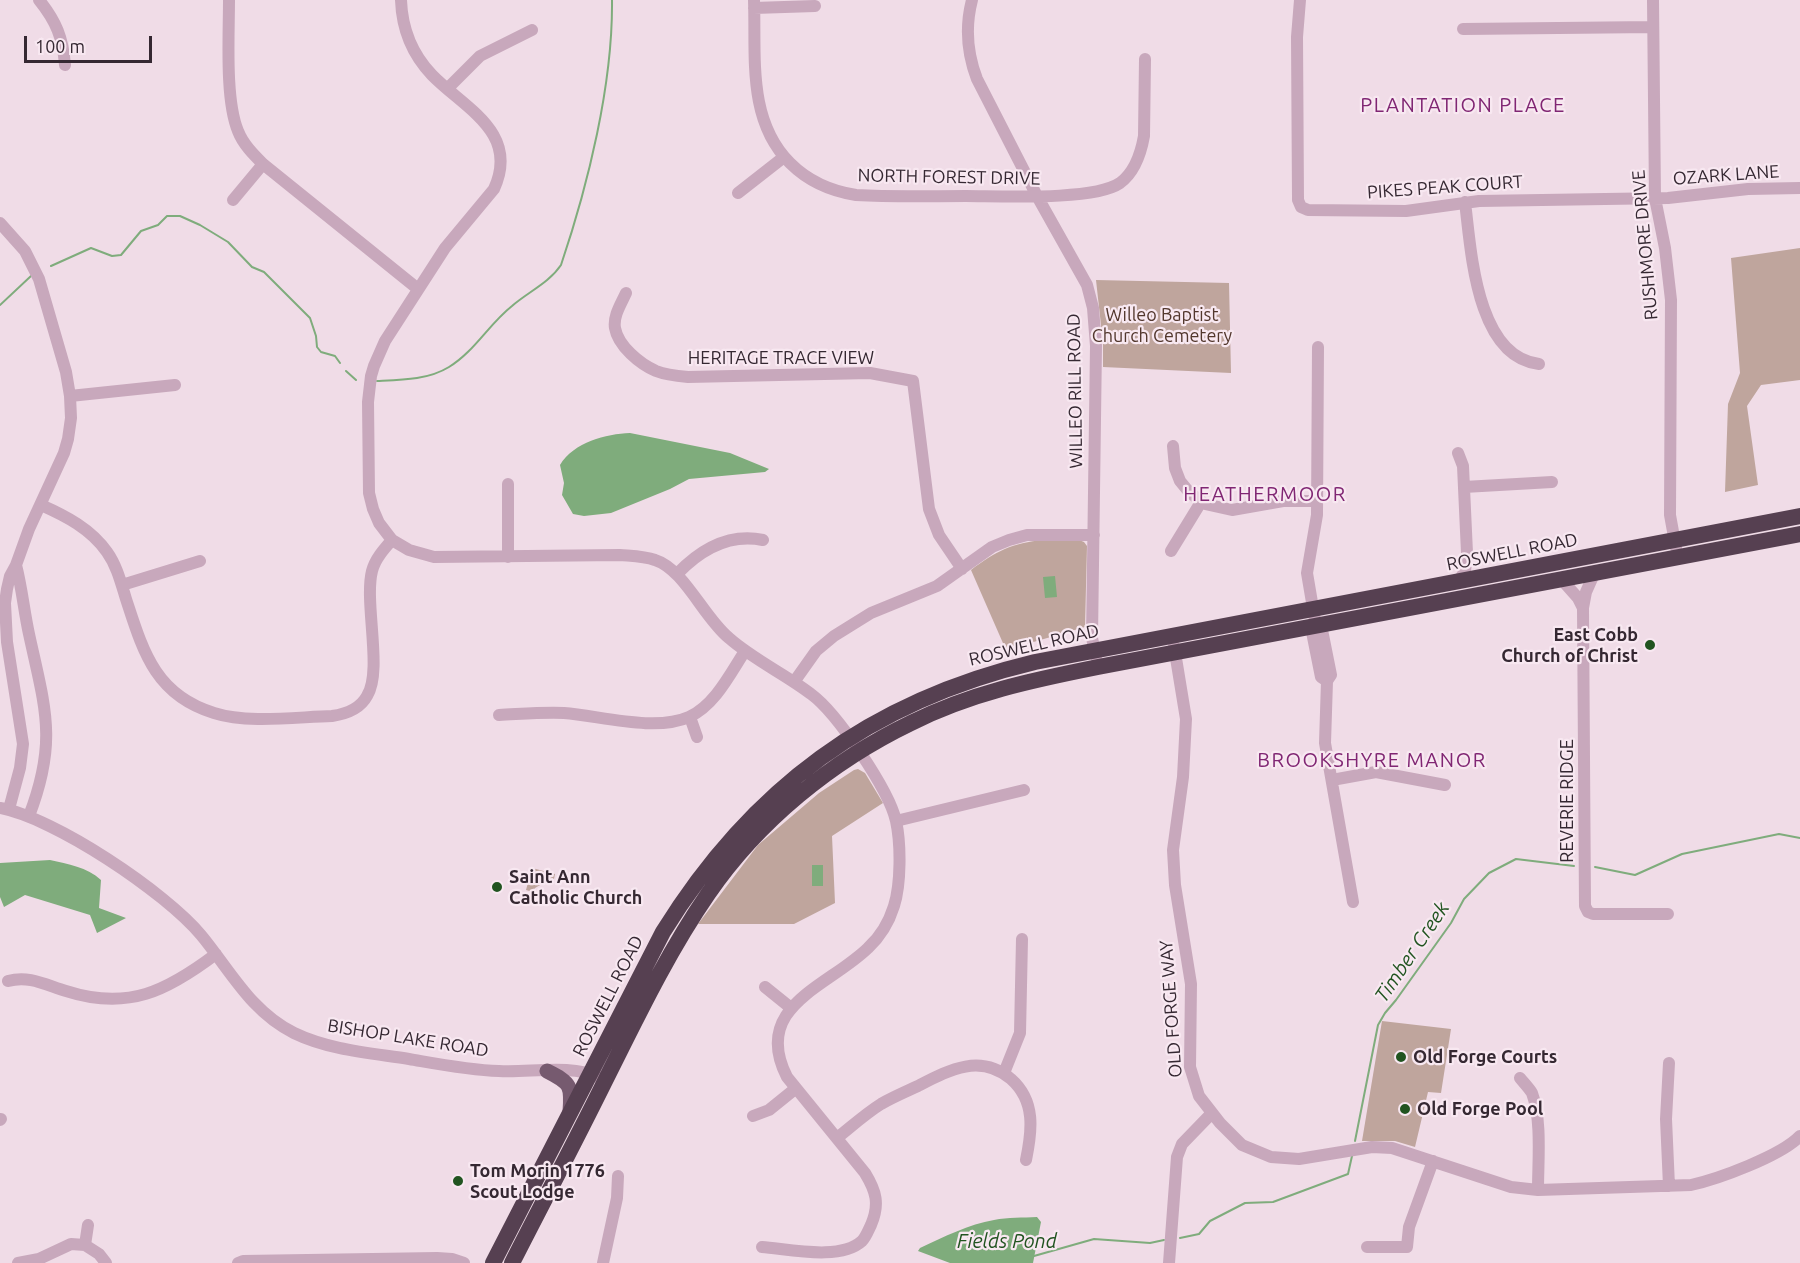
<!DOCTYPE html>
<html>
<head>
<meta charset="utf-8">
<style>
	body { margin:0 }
	#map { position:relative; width:1800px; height:1263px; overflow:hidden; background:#f0dce7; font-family:Ubuntu,sans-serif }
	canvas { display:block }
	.scale { position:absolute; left:24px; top:36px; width:128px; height:27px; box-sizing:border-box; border:3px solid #352832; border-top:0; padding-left:8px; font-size:18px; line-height:21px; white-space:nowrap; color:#352832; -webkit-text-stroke:4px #f8e8f1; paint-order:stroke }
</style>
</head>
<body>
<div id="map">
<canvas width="1800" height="1263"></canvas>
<div class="scale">100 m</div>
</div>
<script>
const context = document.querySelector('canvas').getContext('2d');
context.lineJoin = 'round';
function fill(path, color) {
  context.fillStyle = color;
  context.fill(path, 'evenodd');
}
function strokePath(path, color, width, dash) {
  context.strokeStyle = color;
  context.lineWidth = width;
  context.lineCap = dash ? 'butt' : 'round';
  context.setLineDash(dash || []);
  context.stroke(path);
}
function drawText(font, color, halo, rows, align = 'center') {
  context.font = font + ' Ubuntu,sans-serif';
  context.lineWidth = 4.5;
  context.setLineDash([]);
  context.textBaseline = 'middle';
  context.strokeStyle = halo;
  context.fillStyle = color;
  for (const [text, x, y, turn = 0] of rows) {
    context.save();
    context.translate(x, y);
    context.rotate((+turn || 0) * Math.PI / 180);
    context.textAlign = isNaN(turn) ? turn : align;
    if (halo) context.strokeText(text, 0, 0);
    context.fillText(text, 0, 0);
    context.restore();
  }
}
const green = new Path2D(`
	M 1800,248 L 1800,380 L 1761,385 L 1747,406 L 1758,485 L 1725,492 L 1728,404 L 1740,373 L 1731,258 Z
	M 1096,280 L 1229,283 L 1231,373 L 1103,367 L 1103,343 Z
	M 1044,540 L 1079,540 L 1084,542 L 1087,546 L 1085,627 L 1006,650 L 971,570 C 996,551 1012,543 1044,540 Z
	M 858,769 L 865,773 L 883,803 L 832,836 L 835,903 L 794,924 L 698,924 L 758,845 L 819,793 L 854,770 Z
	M 532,868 L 555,874 L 554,879 L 552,878 L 535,888 L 533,892 L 526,890 Z
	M 1382,1021 L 1451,1029 L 1441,1093 L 1428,1092 L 1415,1147 L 1395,1141 L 1362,1141 Z`);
const water = new Path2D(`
	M 630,433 L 730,453 L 769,469 L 765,472 L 689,479 L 670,489 L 611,513 L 584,516 L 573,514 L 562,495 L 564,483 L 560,465 C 574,442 606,434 630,433 Z
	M 1055,576 L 1057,597 L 1045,598 L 1043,577 Z
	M 50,860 C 68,864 87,867 101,880 L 99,908 L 126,918 L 97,933 L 90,915 L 25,895 L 4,907 L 0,897 L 0,863 Z
	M 812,865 L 823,865 L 823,886 L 812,886 Z
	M 1037,1217 L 1041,1222 L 1033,1263 L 950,1263 L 918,1251 L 920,1248 C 944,1237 969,1224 994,1220 C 1008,1217 1023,1218 1037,1217 Z`);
const stream = new Path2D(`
	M 51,266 L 91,248 L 112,256 L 121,255 L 141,231 L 158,225 L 167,216 L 180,216 L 200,225 L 228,242 L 252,267 L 264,272 L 310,318 L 316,336 L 317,347 L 321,352 L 335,356 L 340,363
	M 0,305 L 31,276
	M 346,371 L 356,380
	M 377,381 C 401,380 428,380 449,367 C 474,352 489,324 512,306 C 528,292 549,283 561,265 C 588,185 613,84 612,0
	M 1595,867 L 1635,875 L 1682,854 L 1779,834 L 1800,838
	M 1355,1141 L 1378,1025 L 1385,1013 L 1396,1000 L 1451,923 L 1464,899 L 1489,873 L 1516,859 L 1574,866
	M 1180,1238 L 1199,1234 L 1210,1221 L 1245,1203 L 1273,1202 L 1348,1174 L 1352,1156
	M 1034,1256 L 1094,1239 L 1150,1243 L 1164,1240`);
const minor = new Path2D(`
	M 39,0 C 56,21 63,38 65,65
	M 229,0 C 229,35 225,100 238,131 C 243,144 253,154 263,164 L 418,289
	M 401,0 C 402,29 412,54 432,75 C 464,108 520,132 494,189 L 445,248 L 385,341 L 374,366 L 371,376 L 368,402 L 369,493 L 373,509 L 379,523 L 392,540 L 409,550 L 434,557 L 620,555 C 631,556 644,556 655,560 C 684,569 704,618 729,638 C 754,660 785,674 811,694 C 837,713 889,790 896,821 C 901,844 901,884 894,906 C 889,922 880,937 868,948 C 828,987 751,1006 787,1077 L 865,1173 C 876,1191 880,1204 871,1225 C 868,1231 866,1237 862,1241 C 840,1261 789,1249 762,1247
	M 754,0 C 756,57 747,120 790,163 C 809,182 830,191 856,195 C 892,197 929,196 966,196 C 999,196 1094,201 1120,183 C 1135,172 1141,153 1144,136 L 1145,59
	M 972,0 C 965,27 967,53 977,79 L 1037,196 L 1087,285 L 1093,308 L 1096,346 L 1092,638 L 1096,657
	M 1300,0 L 1297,37 L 1298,200 L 1301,207 L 1308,210 L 1406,211 L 1479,201 L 1668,198 L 1748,189 L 1800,188
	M 1653,0 L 1655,198 L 1665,248 L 1671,300 L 1670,515 L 1676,548
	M 754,8 L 815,6
	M 1463,29 L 1653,27
	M 448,88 L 480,56 L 532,30
	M 738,193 L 784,157
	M 233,200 L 263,164
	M 1465,202 C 1471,250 1476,357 1539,364
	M 0,223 L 25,251 L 39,279 L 66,372 L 70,396 L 71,418 L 68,439 L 64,453 L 29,529 L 16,565 L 10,576 L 7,589 L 5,603 L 7,642 L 23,744 L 20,768 L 9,809
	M 626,293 C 621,304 613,316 615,328 C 618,346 640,364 656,371 C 666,375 677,376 688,377 L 870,373 L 913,381 L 929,509 L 939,535 L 962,569
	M 1318,347 L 1317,515 L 1307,573 L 1316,626 L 1322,630 L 1331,675 L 1327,681 L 1325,743 L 1353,902
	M 70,396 L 175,385
	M 1173,446 L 1175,468 L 1180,481 L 1189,492 L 1205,504 L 1232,510 L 1283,501 L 1317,501
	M 1458,453 L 1463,466 L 1467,553 L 1465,571 L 1458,582
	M 1464,487 L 1552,482
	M 41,505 C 66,516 91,529 107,552 C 117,566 121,583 126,599 C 143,651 155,695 214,713 C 248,724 296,717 332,716 C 346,714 360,709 367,696 C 383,671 364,603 372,571 C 375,559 384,549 392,540
	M 1171,551 L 1201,502
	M 508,557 L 508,484
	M 16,565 C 22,588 24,611 29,634 C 45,708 58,741 29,816
	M 677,574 C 700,550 729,533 763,540
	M 1594,574 L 1586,592 L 1583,608 L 1585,906 L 1588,912 L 1593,914 L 1668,914
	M 1562,580 L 1578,598 L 1583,608
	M 122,585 L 200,561
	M 1316,626 L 1312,632 L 1321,677 L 1327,681
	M 1174,646 L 1186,719 L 1183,777 L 1173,850 L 1175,885 L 1191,984 L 1190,1067 L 1199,1096 L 1220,1123 L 1242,1145 L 1271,1157 L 1299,1159 L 1372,1147 L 1392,1148 L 1511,1187 L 1538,1190 L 1691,1185 C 1718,1179 1781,1156 1800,1136
	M 794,682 L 816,651 L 834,636 L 871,613 L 937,586 L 992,547 L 1009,540 L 1027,535 L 1094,535
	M 499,715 C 521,714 543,712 564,713 C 601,716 655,732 689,717 C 715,705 730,674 745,651
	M 690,717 L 697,737
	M 1332,780 L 1376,772 L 1445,785
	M 0,808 C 55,818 165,892 201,935 C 230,970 251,1012 294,1033 C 329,1050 371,1053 409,1059 C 438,1064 468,1070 499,1071 C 528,1073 571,1064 598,1077
	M 896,821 L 1024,790
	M 8,981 C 29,975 46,985 66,991 C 128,1011 167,991 216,954
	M 765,987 L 791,1008
	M 1669,1063 L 1666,1119 L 1669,1186
	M 1004,1073 L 1020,1033 L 1022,939
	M 1520,1078 C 1524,1083 1529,1088 1532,1093 C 1542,1120 1538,1161 1538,1190
	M 753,1116 L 769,1110 L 795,1089
	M 0,1120 L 1,1119
	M 837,1138 C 851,1127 865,1114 881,1104 C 893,1097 905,1092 918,1086 C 949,1070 980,1053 1011,1079 C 1036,1101 1032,1131 1026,1160
	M 85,1245 L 88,1225
	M 1367,1247 L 1407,1247 L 1409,1227 L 1433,1161
	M 18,1263 L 39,1259 L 71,1244 L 85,1245 L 99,1254 L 106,1263
	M 238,1263 L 243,1261 L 437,1258 L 452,1259 L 464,1263
	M 603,1263 L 617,1198 L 618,1176
	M 1169,1263 L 1177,1157 L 1182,1144 L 1211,1114`);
const major = new Path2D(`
	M 547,1071 C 571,1083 572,1086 570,1112`);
const highway = new Path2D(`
	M 493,1263 L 663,932 C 752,788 871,701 1035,662 L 1800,516
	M 512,1263 C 543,1202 575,1142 605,1081 C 637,1017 668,952 708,894 C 758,821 832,761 911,723 C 971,693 1033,680 1098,667 L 1800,534`);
const markers = [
	[1650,645,6,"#215420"],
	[497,887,6,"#215420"],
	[1401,1057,6,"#215420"],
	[1405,1109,6,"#215420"],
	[458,1181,6,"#215420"]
];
const streetNames = [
	["OZARK LANE",1726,175,-4],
	["NORTH FOREST DRIVE",949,177,1],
	["PIKES PEAK COURT",1445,187,-4],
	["RUSHMORE DRIVE",1645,245,-95],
	["HERITAGE TRACE VIEW",781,358],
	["WILLEO RILL ROAD",1075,391,-91],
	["ROSWELL ROAD",1512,552,-11],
	["ROSWELL ROAD",1034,645,-13],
	["REVERIE RIDGE",1567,801,-90],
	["ROSWELL ROAD",608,996,-63],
	["OLD FORGE WAY",1171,1009,-94],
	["BISHOP LAKE ROAD",408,1038,9]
];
const parkNames = [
	["Willeo Baptist",1162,315],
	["Church Cemetery",1162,336]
];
const poiNames = [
	["East Cobb",1638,635,"right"],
	["Church of Christ",1638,656,"right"],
	["Saint Ann",509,877],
	["Catholic Church",509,898],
	["Old Forge Courts",1413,1057],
	["Old Forge Pool",1417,1109],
	["Tom Morin 1776",470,1171],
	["Scout Lodge",470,1192]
];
const neighbourhoodNames = [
	["PLANTATION PLACE",1463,105],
	["HEATHERMOOR",1265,494],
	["BROOKSHYRE MANOR",1372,760]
];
const waterNames = [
	["Timber Creek",1412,952,-56],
	["Fields Pond",1007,1241]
];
fill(green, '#bfa59d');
fill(water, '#7fac7c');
strokePath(stream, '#7fac7c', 2);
strokePath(minor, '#c8a8bc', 12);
strokePath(major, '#765a6f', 15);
strokePath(highway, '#564051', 16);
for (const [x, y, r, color] of markers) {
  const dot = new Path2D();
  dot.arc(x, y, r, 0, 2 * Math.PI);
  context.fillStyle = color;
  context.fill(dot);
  strokePath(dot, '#f8e8f1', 2);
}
drawText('18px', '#352832', '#f8e8f1', streetNames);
drawText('18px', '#52372d', '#f8e8f1', parkNames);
drawText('bold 18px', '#352832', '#f8e8f1', poiNames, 'left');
context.letterSpacing = '1.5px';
drawText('20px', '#802673', '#f8e8f1', neighbourhoodNames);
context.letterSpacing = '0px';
drawText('italic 20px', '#215420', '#f8e8f1', waterNames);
</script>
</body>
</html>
